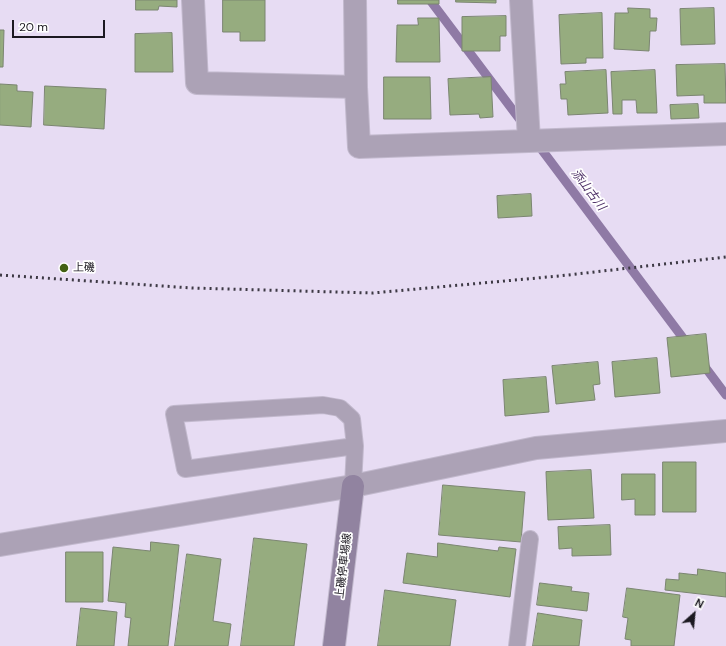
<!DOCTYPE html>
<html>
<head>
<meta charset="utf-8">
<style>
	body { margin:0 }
	#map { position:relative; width:726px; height:646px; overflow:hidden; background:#e7dcf3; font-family:"DM Sans",sans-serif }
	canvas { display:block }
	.north { position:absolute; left:674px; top:594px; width:40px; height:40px; -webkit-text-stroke:3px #fff; paint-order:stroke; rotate:27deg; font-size:11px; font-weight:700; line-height:16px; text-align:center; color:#1c1921 }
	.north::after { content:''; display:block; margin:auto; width:14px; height:18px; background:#1c1921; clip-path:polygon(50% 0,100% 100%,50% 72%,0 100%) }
	.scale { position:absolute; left:12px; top:20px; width:93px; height:18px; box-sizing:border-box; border:2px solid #1c1921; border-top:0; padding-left:5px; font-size:12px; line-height:14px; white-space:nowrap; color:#1c1921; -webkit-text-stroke:3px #fff; paint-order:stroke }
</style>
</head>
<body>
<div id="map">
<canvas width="726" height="646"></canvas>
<div class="north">N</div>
<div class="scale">20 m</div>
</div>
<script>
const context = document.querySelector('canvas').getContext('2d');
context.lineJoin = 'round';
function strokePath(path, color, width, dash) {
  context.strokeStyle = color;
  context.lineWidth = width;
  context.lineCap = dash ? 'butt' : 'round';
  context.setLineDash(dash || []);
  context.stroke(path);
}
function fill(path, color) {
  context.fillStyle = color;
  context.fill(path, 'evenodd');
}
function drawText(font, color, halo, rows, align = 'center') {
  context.font = font + ' "DM Sans","Noto Sans JP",sans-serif';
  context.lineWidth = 3.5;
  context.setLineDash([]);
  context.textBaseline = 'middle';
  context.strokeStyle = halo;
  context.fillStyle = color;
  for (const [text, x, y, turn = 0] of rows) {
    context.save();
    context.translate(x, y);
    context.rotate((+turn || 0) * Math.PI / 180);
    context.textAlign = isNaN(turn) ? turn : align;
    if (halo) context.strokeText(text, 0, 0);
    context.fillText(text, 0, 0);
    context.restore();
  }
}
const stream = new Path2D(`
	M 430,0 L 524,125
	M 536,142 L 689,346
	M 702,363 L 726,395`);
const building = new Path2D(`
	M 136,0 L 177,0 L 177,7 L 159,6 L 158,10 L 136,10 Z
	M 223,0 L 265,0 L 265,41 L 240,41 L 240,32 L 223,32 Z
	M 398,0 L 439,0 L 439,4 L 398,4 Z
	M 456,0 L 496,0 L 496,3 L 456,2 Z
	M 628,8 L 650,9 L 650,18 L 657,18 L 656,31 L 650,31 L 649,51 L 614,49 L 615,13 L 628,13 Z
	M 714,8 L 715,44 L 681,45 L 680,9 Z
	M 602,13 L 603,58 L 586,58 L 586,63 L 561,64 L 559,15 Z
	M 506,16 L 506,36 L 500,36 L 500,51 L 462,51 L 462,17 Z
	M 418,18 L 439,18 L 440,62 L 396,62 L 397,25 L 418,25 Z
	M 0,30 L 4,30 L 3,67 L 0,67 Z
	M 172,33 L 173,72 L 135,72 L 135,34 Z
	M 725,64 L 726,103 L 704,103 L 704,95 L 677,96 L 676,65 Z
	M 606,70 L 608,113 L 568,115 L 567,99 L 561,99 L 560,84 L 566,84 L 565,72 Z
	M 655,70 L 657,113 L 637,113 L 636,100 L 622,100 L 622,114 L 613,114 L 611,72 Z
	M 384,77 L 430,77 L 431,119 L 384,119 Z
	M 491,77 L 493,117 L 480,118 L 479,114 L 450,115 L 448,79 Z
	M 0,84 L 17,85 L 17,91 L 33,92 L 31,127 L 0,125 Z
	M 45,86 L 106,89 L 104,129 L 44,125 Z
	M 698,104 L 699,118 L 671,119 L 670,105 Z
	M 531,194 L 532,216 L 498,218 L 497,196 Z
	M 706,334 L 710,373 L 671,377 L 667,338 Z
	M 657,358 L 660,393 L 615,397 L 612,362 Z
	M 598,362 L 600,384 L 593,385 L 595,400 L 556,404 L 552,366 Z
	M 546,377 L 549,412 L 505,416 L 503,380 Z
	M 663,462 L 696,462 L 696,512 L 663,512 Z
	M 591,470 L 594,518 L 548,520 L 546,472 Z
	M 622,474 L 655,474 L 655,515 L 635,515 L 635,499 L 622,500 Z
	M 443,485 L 525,492 L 521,542 L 439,535 Z
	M 610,525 L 611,555 L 572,556 L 572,548 L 559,549 L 558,527 Z
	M 254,538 L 307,544 L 294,646 L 241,646 Z
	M 151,542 L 179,545 L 168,646 L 128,646 L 131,618 L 125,617 L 126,603 L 108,601 L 113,547 L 150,551 Z
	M 438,543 L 498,551 L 499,547 L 516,549 L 510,597 L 403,583 L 407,553 L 437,557 Z
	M 66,552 L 103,552 L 103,602 L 66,602 Z
	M 187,554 L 221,559 L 213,621 L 231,624 L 228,646 L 175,646 Z
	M 698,569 L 726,573 L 726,597 L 665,590 L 666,579 L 679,580 L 679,573 L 697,575 Z
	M 540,583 L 572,587 L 571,591 L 589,593 L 587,611 L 537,605 Z
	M 627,588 L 680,595 L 674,646 L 631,646 L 631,640 L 625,639 L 628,618 L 623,617 Z
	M 385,590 L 456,600 L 450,646 L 378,646 Z
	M 81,608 L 117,612 L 114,646 L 77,646 Z
	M 538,613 L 582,620 L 579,646 L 533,646 Z`);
const lane = new Path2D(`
	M 353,486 L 355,446 L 352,419 L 340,408 L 323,405 L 174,414 L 185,469 L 355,446
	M 517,646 L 530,539`);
const street = new Path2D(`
	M 193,0 L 197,83 L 356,87
	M 355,0 L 356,87 L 359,147 L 726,134
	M 521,0 L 529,141
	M 0,545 L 353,486 L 536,448 L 726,431`);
const secondary = new Path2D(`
	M 334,646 L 353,486`);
const rail = new Path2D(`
	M 0,275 L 192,288 L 373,293 L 559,276 L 726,257`);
const markers = [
	[64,268,5,"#426013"]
];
const poiNames = [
	["上磯",73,268]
];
const streetNames = [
	["上磯停車場線",344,566,-83]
];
const waterNames = [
	["添山古川",588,190,53]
];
strokePath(stream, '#8f7aa5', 9);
fill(building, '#96ac7f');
strokePath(building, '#7b8571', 1);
strokePath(lane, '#c2b9cd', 18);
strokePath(street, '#c2b9cd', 24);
strokePath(secondary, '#c2b9cd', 24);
strokePath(lane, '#aca2b6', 16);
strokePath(street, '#aca2b6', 22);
strokePath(secondary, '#9183a0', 22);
strokePath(rail, '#3d3944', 3, [2, 4]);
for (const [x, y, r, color] of markers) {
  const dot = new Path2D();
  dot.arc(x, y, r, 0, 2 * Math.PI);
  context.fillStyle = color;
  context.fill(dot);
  strokePath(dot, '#fff', 1.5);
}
drawText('11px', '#1c1921', '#fff', poiNames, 'left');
drawText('11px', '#1c1921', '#fff', streetNames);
drawText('italic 12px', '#4e3168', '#fff', waterNames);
</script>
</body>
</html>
